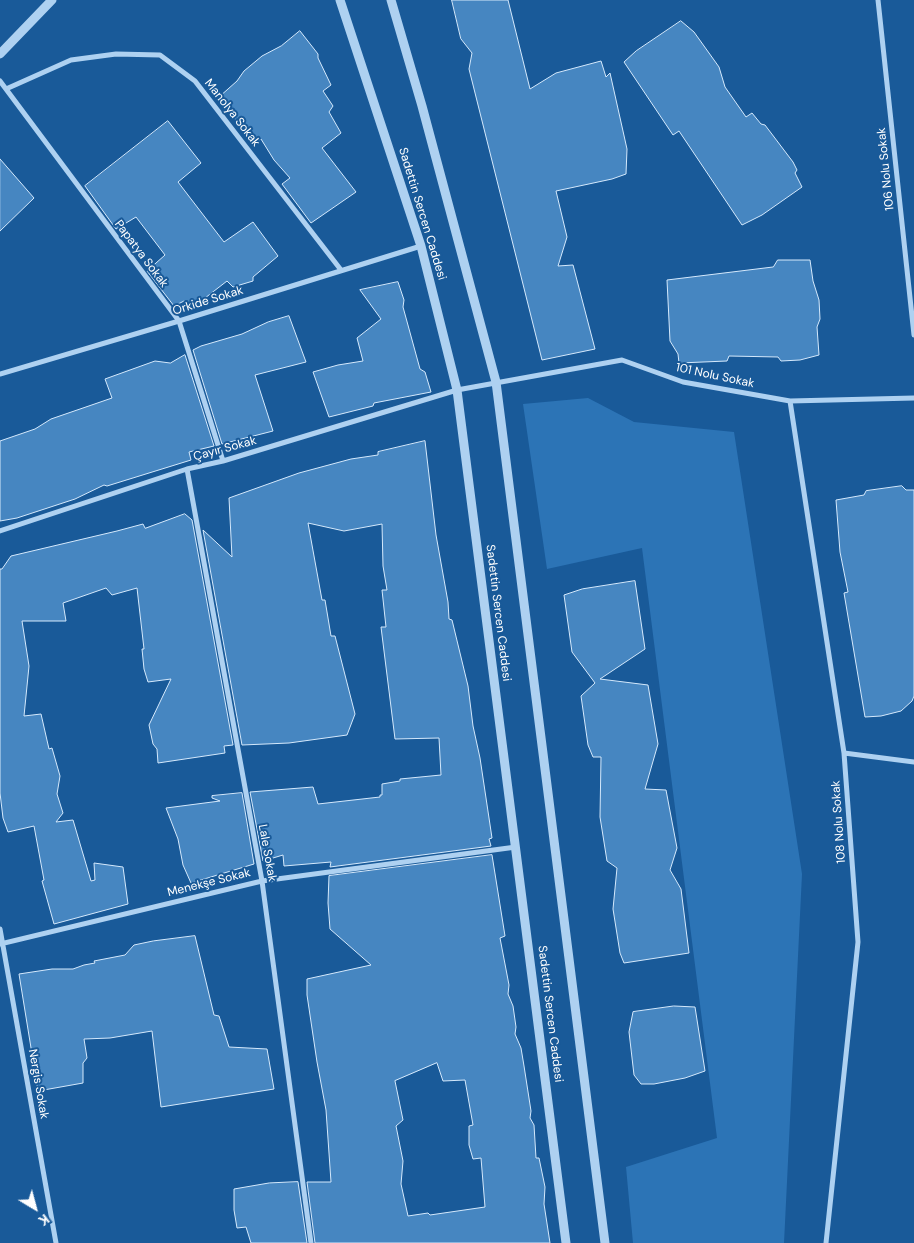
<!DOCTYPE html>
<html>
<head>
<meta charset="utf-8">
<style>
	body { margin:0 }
	#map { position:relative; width:914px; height:1243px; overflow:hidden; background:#195a99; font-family:"DM Sans",sans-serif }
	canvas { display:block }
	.north { position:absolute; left:10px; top:1183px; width:50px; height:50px; -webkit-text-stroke:4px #195a99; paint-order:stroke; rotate:143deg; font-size:14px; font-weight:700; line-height:20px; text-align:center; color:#fff }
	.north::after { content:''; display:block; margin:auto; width:18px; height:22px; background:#fff; clip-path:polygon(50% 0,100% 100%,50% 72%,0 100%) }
</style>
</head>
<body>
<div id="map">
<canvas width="914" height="1243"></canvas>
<div class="north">K</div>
</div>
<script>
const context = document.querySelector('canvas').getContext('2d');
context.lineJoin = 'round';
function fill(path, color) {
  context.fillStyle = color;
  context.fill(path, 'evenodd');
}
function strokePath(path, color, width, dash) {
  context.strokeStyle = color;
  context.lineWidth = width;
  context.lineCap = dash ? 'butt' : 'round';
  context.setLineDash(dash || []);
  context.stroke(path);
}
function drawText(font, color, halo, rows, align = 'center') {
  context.font = font + ' "DM Sans",sans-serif';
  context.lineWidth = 4;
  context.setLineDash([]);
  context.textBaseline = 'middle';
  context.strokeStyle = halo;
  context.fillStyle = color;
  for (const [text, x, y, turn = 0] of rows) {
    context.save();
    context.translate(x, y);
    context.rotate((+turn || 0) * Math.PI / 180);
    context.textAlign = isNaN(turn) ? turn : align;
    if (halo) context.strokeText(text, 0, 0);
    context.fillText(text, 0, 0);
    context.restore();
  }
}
const green = new Path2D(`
	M 588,398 L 634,422 L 734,432 L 802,874 L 784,1243 L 633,1243 L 626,1167 L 717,1138 L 642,548 L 547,569 L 523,404 Z`);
const building = new Path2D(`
	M 452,0 L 508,0 L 530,89 L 556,73 L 601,61 L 606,77 L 610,73 L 627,149 L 626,174 L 612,179 L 556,191 L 567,237 L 558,266 L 573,265 L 595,349 L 542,360 L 469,69 L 472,53 L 461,39 Z
	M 681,21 L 694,32 L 719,67 L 725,87 L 746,117 L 752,113 L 761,124 L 765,125 L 793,162 L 797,170 L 795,173 L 802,187 L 762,215 L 742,225 L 679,131 L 673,135 L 624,62 L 636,51 Z
	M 300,31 L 318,54 L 318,58 L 331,85 L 323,91 L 333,106 L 329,112 L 341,133 L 322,148 L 356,192 L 311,223 L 282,184 L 290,178 L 274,160 L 261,139 L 254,145 L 219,97 L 237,81 L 244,71 L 262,56 L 281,46 Z
	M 168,121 L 201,163 L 178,182 L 224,242 L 253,222 L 278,256 L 253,277 L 253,281 L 233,287 L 227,281 L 196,305 L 184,301 L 174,306 L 147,271 L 165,255 L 136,217 L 116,229 L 85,186 Z
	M 0,159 L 34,198 L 0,231 Z
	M 778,260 L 810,260 L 813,281 L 819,300 L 820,319 L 817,327 L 819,355 L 800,360 L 781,361 L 778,357 L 729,356 L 727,361 L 679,363 L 678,354 L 670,341 L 667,280 L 773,267 Z
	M 398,282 L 404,300 L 403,307 L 420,369 L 425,372 L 431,392 L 374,403 L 373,406 L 329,417 L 313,372 L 338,365 L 363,361 L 357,338 L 381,319 L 360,290 Z
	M 289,316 L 306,362 L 255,375 L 273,431 L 222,444 L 193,350 L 201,346 L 242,334 L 268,322 Z
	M 185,355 L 214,446 L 189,452 L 191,460 L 107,486 L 104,485 L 75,499 L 17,518 L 0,521 L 0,441 L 35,429 L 51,419 L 112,398 L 105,379 L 155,361 L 170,363 Z
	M 425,441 L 436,535 L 448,602 L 449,619 L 452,620 L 468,686 L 473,726 L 480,758 L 492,838 L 489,839 L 491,846 L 330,867 L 331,862 L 284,866 L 283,855 L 263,861 L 250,792 L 313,787 L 318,804 L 380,797 L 380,795 L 382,795 L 382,784 L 400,781 L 400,779 L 441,775 L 439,738 L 395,739 L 381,627 L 386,627 L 382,590 L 387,590 L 383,566 L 382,524 L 344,531 L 308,523 L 322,600 L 325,600 L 331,636 L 335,636 L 355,714 L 347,735 L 289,743 L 242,745 L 203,530 L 232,557 L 229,498 L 299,473 L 351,459 L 378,455 L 378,452 Z
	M 902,486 L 906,490 L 914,490 L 914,696 L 912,701 L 901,711 L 881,716 L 865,717 L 844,593 L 848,592 L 840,552 L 836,500 L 864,495 L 866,491 Z
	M 185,514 L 192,520 L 233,745 L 224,746 L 225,753 L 158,763 L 157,749 L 153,744 L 149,725 L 171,679 L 148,682 L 144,669 L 142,649 L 144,649 L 137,588 L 112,595 L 106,588 L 63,603 L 66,621 L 22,621 L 29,666 L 24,716 L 41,714 L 49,749 L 52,748 L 60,776 L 57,794 L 63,813 L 56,822 L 73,820 L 91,881 L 95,880 L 94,863 L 123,867 L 128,904 L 54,924 L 42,881 L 44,880 L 34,826 L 8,832 L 3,818 L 0,793 L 0,569 L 2,569 L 11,556 L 117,531 L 143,524 L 145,528 Z
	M 635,581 L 645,649 L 600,679 L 648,685 L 658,744 L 645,789 L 666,790 L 677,848 L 670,870 L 681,889 L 689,953 L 624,963 L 620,953 L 613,909 L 617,868 L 607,861 L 600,817 L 601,757 L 593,757 L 588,745 L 581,696 L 595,683 L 572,652 L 564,595 L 582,589 Z
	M 242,793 L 254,864 L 191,883 L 183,865 L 178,839 L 166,808 L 220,801 L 212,798 L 212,796 Z
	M 492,855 L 505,936 L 500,938 L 509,985 L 508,994 L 513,1006 L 516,1027 L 515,1034 L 521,1048 L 524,1066 L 531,1111 L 530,1118 L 534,1125 L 536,1158 L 539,1158 L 545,1187 L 544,1204 L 550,1243 L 315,1243 L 307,1182 L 331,1182 L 326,1110 L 317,1062 L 307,995 L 307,979 L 371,965 L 330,929 L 328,903 L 329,876 ZM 437,1063 L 443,1081 L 465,1080 L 473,1125 L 469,1126 L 469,1145 L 473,1159 L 481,1158 L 485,1207 L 430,1215 L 428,1213 L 408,1216 L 401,1184 L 403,1161 L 396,1126 L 403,1120 L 395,1081 Z
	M 195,936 L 214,1015 L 219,1016 L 229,1047 L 267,1049 L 274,1089 L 161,1107 L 152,1031 L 110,1038 L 84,1039 L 87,1058 L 83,1063 L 83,1083 L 38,1091 L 19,974 L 52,969 L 73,969 L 84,965 L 95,963 L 94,961 L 125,955 L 134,945 L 153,941 Z
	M 674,1006 L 695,1007 L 705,1071 L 685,1078 L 654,1084 L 641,1084 L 634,1075 L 629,1032 L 633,1012 Z
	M 298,1182 L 307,1243 L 251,1243 L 246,1227 L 237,1228 L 234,1210 L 234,1189 L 269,1183 Z`);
const minor = new Path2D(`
	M 878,0 L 914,335
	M 0,81 L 179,321 L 223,461
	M 6,89 L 71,60 L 116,54 L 160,55 L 195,81 L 341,270
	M 0,374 L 179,321 L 421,246
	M 790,401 L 844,753 L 858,942 L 826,1243
	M 187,469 L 262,881 L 311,1243
	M 0,531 L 187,469 L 223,461 L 457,390 L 622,360 L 683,382 L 790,401 L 914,398
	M 844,753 L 914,762
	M 0,929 L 56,1243
	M 0,944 L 262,881 L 516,847`);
const tertiary = new Path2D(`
	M 340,0 L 421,246 L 457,390 L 566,1243
	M 391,0 L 422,106 L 496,382 L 605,1243
	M 0,54 L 52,0`);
const streetNames = [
	["Manolya Sokak",232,113,52],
	["106 Nolu Sokak",886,169,-96],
	["Sadettin Sercen Caddesi",422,214,73],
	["Papatya Sokak",141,254,53],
	["Orkide Sokak",208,301,-17],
	["101 Nolu Sokak",715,376,12],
	["Çayır Sokak",225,449,-15],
	["Sadettin Sercen Caddesi",498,613,83],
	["108 Nolu Sokak",839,822,-94],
	["Lale Sokak",267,853,80],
	["Menekşe Sokak",209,883,-14],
	["Sadettin Sercen Caddesi",550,1014,83],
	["Nergis Sokak",38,1084,80]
];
fill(green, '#2c74b6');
fill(building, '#4686c1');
strokePath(building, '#d5e9fc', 1);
strokePath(minor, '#aed1f1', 5);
strokePath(tertiary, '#aed1f1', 9);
drawText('12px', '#fff', '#195a99', streetNames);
</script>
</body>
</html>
